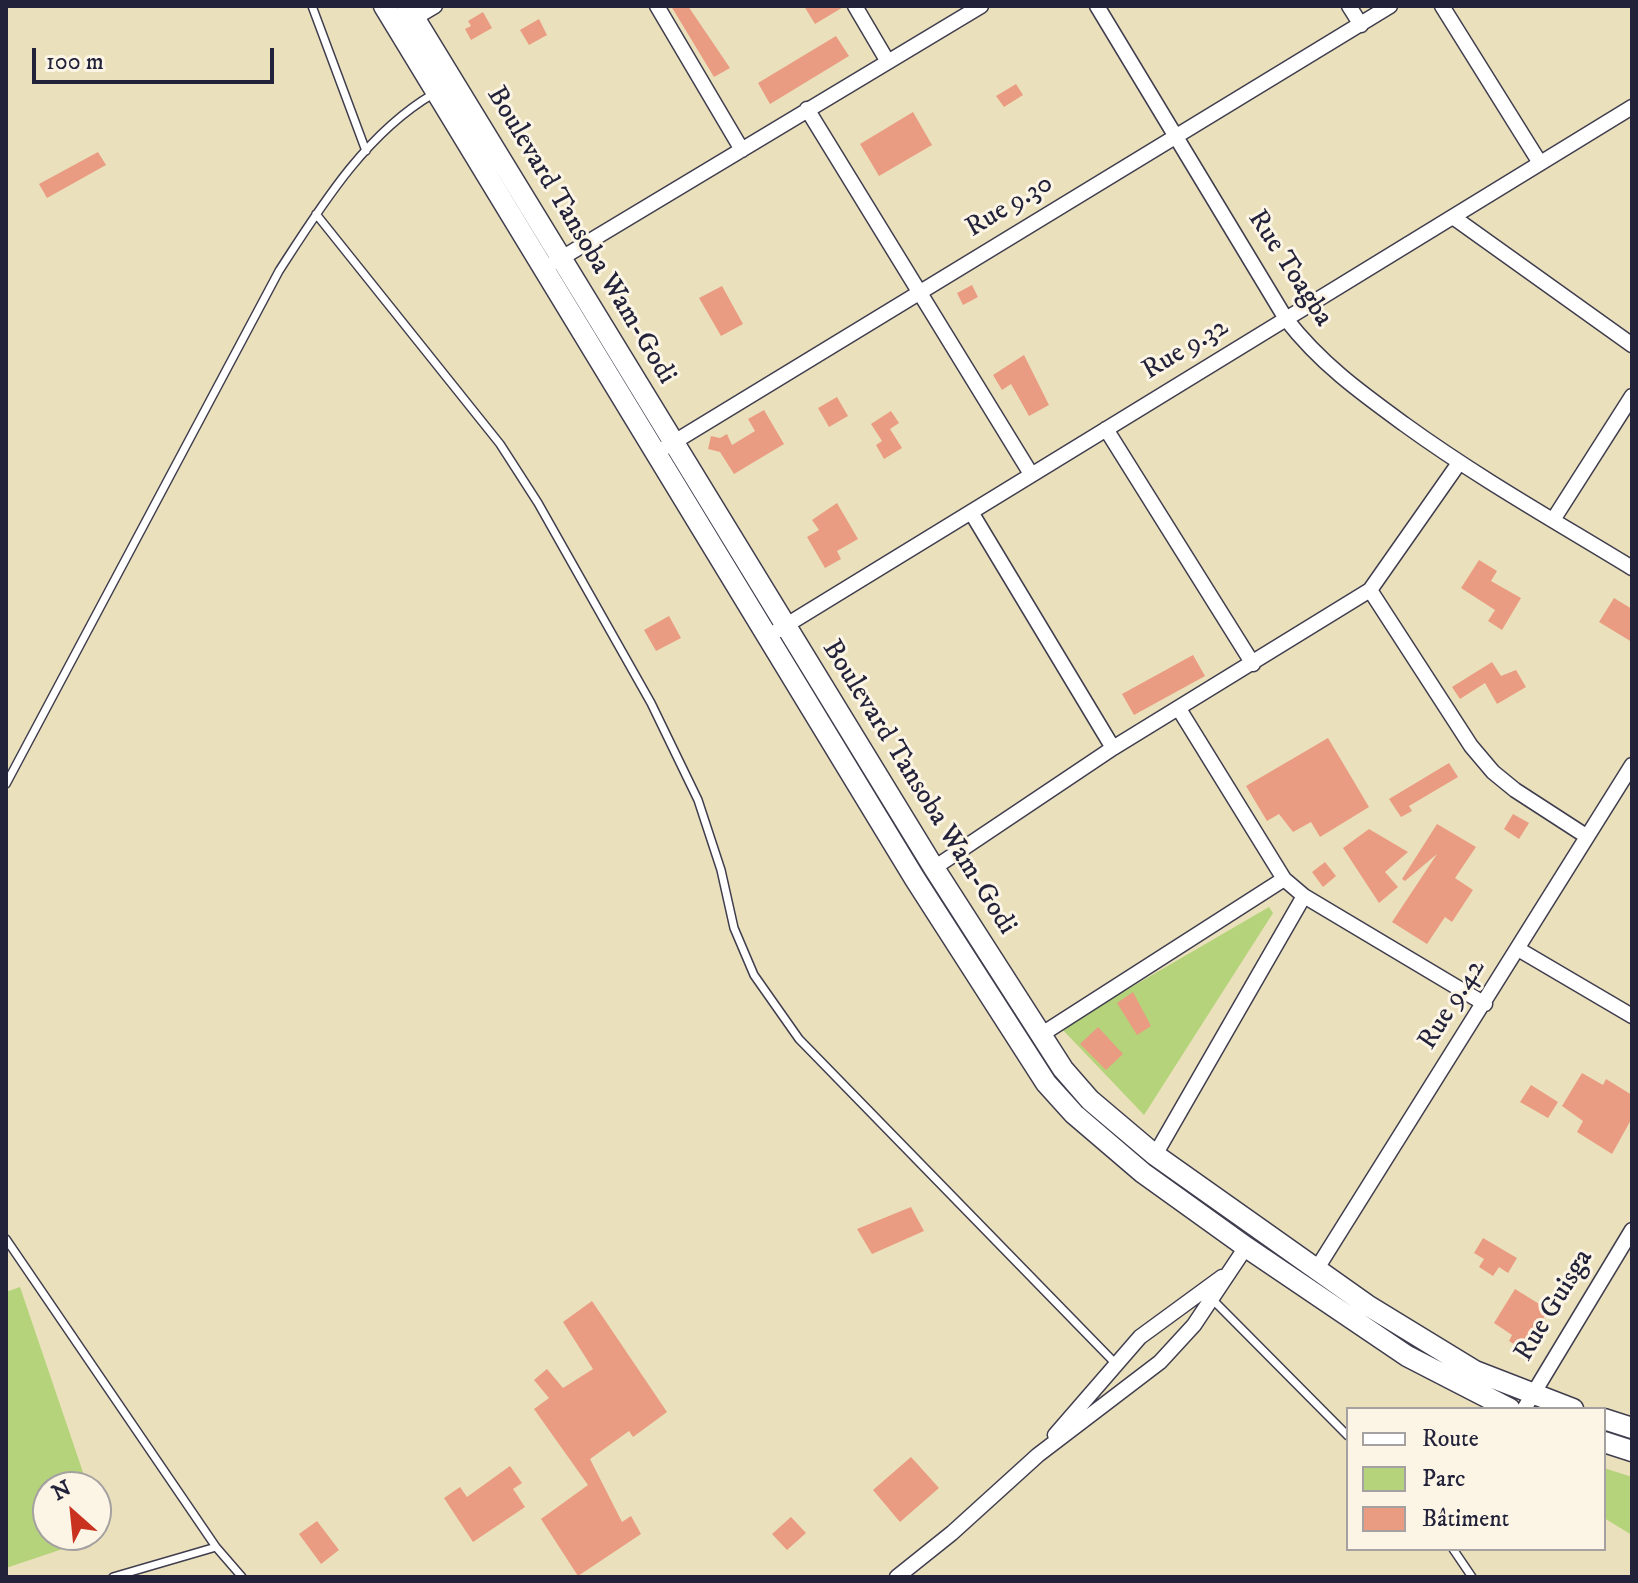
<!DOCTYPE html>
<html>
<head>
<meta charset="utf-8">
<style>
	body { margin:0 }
	#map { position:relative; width:1638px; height:1583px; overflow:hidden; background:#eae0bc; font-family:"IM FELL DW Pica",serif }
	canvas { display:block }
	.frame { position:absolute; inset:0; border:8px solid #22223b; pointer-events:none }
	.legend { position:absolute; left:1346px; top:1407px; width:260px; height:144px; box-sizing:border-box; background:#fcf5e5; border:2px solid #a5a1a1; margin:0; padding:10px 14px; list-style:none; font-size:24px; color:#22223b }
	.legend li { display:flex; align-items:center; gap:16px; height:40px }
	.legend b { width:40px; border:2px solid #a5a1a1 }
	.north { position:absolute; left:32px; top:1471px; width:80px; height:80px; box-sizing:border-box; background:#fcf5e5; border:2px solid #a5a1a1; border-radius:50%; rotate:333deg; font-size:22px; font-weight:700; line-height:32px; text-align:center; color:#22223b }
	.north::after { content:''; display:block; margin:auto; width:28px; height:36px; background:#c8321e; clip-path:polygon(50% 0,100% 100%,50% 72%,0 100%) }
	.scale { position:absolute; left:32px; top:48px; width:242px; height:36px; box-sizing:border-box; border:4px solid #22223b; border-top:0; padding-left:10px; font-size:24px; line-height:28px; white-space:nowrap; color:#22223b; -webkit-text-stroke:6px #fcf5e5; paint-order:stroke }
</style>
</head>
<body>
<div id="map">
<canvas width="1638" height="1583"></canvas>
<div class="frame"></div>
<ul class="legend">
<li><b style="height:10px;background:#fff"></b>Route</li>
<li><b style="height:22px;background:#b4d37a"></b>Parc</li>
<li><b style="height:22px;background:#ea9c82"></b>Bâtiment</li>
</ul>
<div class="north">N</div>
<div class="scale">100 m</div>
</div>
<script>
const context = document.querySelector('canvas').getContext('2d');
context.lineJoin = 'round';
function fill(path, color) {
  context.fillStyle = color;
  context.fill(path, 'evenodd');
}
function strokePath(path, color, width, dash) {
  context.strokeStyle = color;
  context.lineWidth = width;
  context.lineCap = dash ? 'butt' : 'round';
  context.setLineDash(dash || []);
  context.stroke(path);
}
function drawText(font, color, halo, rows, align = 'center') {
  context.font = font + ' "IM FELL DW Pica",serif';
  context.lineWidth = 6;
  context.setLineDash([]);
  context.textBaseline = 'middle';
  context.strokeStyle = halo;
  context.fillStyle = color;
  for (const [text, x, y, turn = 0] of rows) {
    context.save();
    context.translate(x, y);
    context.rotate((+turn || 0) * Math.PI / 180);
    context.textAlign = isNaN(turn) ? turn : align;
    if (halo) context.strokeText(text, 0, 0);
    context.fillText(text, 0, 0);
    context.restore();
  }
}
const green = new Path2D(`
	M 1269,907 L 1273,913 L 1144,1115 L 1061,1028 Z
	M 20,1287 L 88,1487 L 48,1487 L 48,1535 L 96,1535 L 96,1510 L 104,1535 L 6,1568 L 6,1292 Z
	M 1604,1468 L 1632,1477 L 1632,1535 L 1604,1518 Z`);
const building = new Path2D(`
	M 671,6 L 688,6 L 730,68 L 714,77 Z
	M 804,6 L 845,6 L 815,24 Z
	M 483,12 L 492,28 L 471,40 L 465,29 L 471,26 L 468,21 Z
	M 539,19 L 547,35 L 529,45 L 520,30 Z
	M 836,36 L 849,56 L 770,104 L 758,83 Z
	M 1016,84 L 1023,95 L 1004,107 L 996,96 Z
	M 913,112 L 932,145 L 879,176 L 860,144 Z
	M 98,152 L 106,165 L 47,198 L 39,184 Z
	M 972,285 L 978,297 L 963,305 L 957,293 Z
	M 722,286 L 743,324 L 721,336 L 699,298 Z
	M 1024,355 L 1049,405 L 1029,416 L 1011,384 L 1002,390 L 993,375 Z
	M 837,397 L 848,416 L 829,427 L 818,408 Z
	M 764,410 L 784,444 L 734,474 L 720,452 L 708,449 L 711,436 L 720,438 L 727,434 L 732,445 L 755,431 L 748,419 Z
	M 891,411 L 899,423 L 890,429 L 902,448 L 884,459 L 876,445 L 882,441 L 871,424 Z
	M 837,503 L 858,539 L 837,551 L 841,559 L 825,568 L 807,537 L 819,530 L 812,520 Z
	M 1479,560 L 1497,571 L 1491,581 L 1521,598 L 1502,630 L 1488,621 L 1495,610 L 1461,588 Z
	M 1614,598 L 1632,609 L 1632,642 L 1599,622 Z
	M 669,616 L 681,638 L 656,651 L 644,630 Z
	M 1193,655 L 1205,676 L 1134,715 L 1122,694 Z
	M 1492,662 L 1501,676 L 1516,670 L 1526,687 L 1497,704 L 1485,683 L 1460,699 L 1452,687 Z
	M 1328,738 L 1369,807 L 1320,837 L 1311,822 L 1293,832 L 1279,814 L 1267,821 L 1246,786 Z
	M 1449,763 L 1458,777 L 1409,806 L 1412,811 L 1401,817 L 1389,799 Z
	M 1513,814 L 1529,823 L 1519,839 L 1504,829 Z
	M 1437,824 L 1476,847 L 1455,878 L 1473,890 L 1452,922 L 1445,917 L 1427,944 L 1392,922 L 1437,854 L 1405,881 L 1402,879 Z
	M 1369,829 L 1408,852 L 1385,872 L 1398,887 L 1379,903 L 1343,848 Z
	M 1325,862 L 1336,876 L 1323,887 L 1312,872 Z
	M 1133,992 L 1151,1026 L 1137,1035 L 1117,1003 Z
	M 1098,1027 L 1123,1054 L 1106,1070 L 1080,1044 Z
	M 1582,1073 L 1603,1085 L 1606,1079 L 1632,1095 L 1632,1118 L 1612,1154 L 1577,1132 L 1583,1121 L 1562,1106 Z
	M 1531,1085 L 1558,1102 L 1548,1118 L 1520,1102 Z
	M 911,1207 L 924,1231 L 872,1254 L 857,1229 Z
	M 1483,1238 L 1517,1258 L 1508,1273 L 1499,1267 L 1493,1276 L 1479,1267 L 1484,1259 L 1474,1253 Z
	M 1515,1289 L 1549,1310 L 1523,1350 L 1509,1341 L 1512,1335 L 1494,1323 Z
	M 592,1301 L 667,1412 L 633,1437 L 629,1431 L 590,1459 L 622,1522 L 631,1516 L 641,1534 L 578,1576 L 541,1519 L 588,1485 L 534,1409 L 549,1398 L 534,1380 L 547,1369 L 563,1388 L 593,1369 L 563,1322 Z
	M 911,1457 L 939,1488 L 900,1522 L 873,1490 Z
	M 510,1466 L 522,1483 L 513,1489 L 525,1507 L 473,1542 L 444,1498 L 460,1487 L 467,1497 Z
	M 791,1517 L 806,1533 L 787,1550 L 772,1534 Z
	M 317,1521 L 339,1550 L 321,1564 L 299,1534 Z`);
const lane = new Path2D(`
	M 312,6 L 366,151
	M 316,214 L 500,444 L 538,503 L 651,703 L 698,800 L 721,870 L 734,928 L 754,975 L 799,1039 L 1114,1362
	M 6,784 L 279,271 C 321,206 365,134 433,94
	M 6,1239 L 216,1547
	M 1211,1298 L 1348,1436
	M 1453,1549 L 1472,1577
	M 113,1577 L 216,1547 L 242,1577`);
const street = new Path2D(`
	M 657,6 L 742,150
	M 855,6 L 888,62
	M 1097,6 L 1286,319 C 1320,363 1360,392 1404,424 C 1477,477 1555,521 1632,568
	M 1349,6 L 1361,25
	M 1442,6 L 1540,163
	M 408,22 L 435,6
	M 807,109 L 1031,474
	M 1453,217 L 1632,345
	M 555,262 L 981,6
	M 1106,429 L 1253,664
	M 666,447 L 1390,6
	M 971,512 L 1113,748
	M 1553,520 L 1632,396
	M 1370,590 L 1471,746 L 1493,772 L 1515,790 L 1586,836
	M 767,637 L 1632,107
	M 1179,709 L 1284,879 L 1304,896 L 1485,1004
	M 934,868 L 1113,748 L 1370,590 L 1459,463
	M 1518,949 L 1632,1016
	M 1039,1036 L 1284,879
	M 1155,1155 L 1304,896
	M 1316,1270 L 1632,765
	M 1524,1409 L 1632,1230
	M 1055,1435 L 1140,1337 L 1222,1277
	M 897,1577 L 952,1533 L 1038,1455 L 1160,1362 L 1194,1325 L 1246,1247`);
const primary = new Path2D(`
	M 384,6 L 915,879 L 1046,1083 L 1074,1114 L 1143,1173 L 1246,1247 L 1407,1356 L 1510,1409
	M 407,6 L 934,868 L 1063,1069 L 1090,1100 L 1155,1155 L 1367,1305 L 1475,1371 L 1573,1409
	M 1604,1419 L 1632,1428
	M 1604,1442 L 1632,1451`);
const streetNames = [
	["Rue 9.30",1010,207,-31],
	["Boulevard Tansoba Wam-Godi",580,236,59],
	["Rue Toagba",1289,269,57],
	["Rue 9.32",1186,350,-31],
	["Boulevard Tansoba Wam-Godi",918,788,58],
	["Rue 9.42",1453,1005,-58],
	["Rue Guisga",1555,1306,-59]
];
fill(green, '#b4d37a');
fill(building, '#ea9c82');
strokePath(lane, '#403e4e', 10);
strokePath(street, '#403e4e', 17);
strokePath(primary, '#403e4e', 23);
strokePath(lane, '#fff', 7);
strokePath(street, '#fff', 14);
strokePath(primary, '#fff', 20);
drawText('28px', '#22223b', '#fcf5e5', streetNames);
</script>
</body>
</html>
